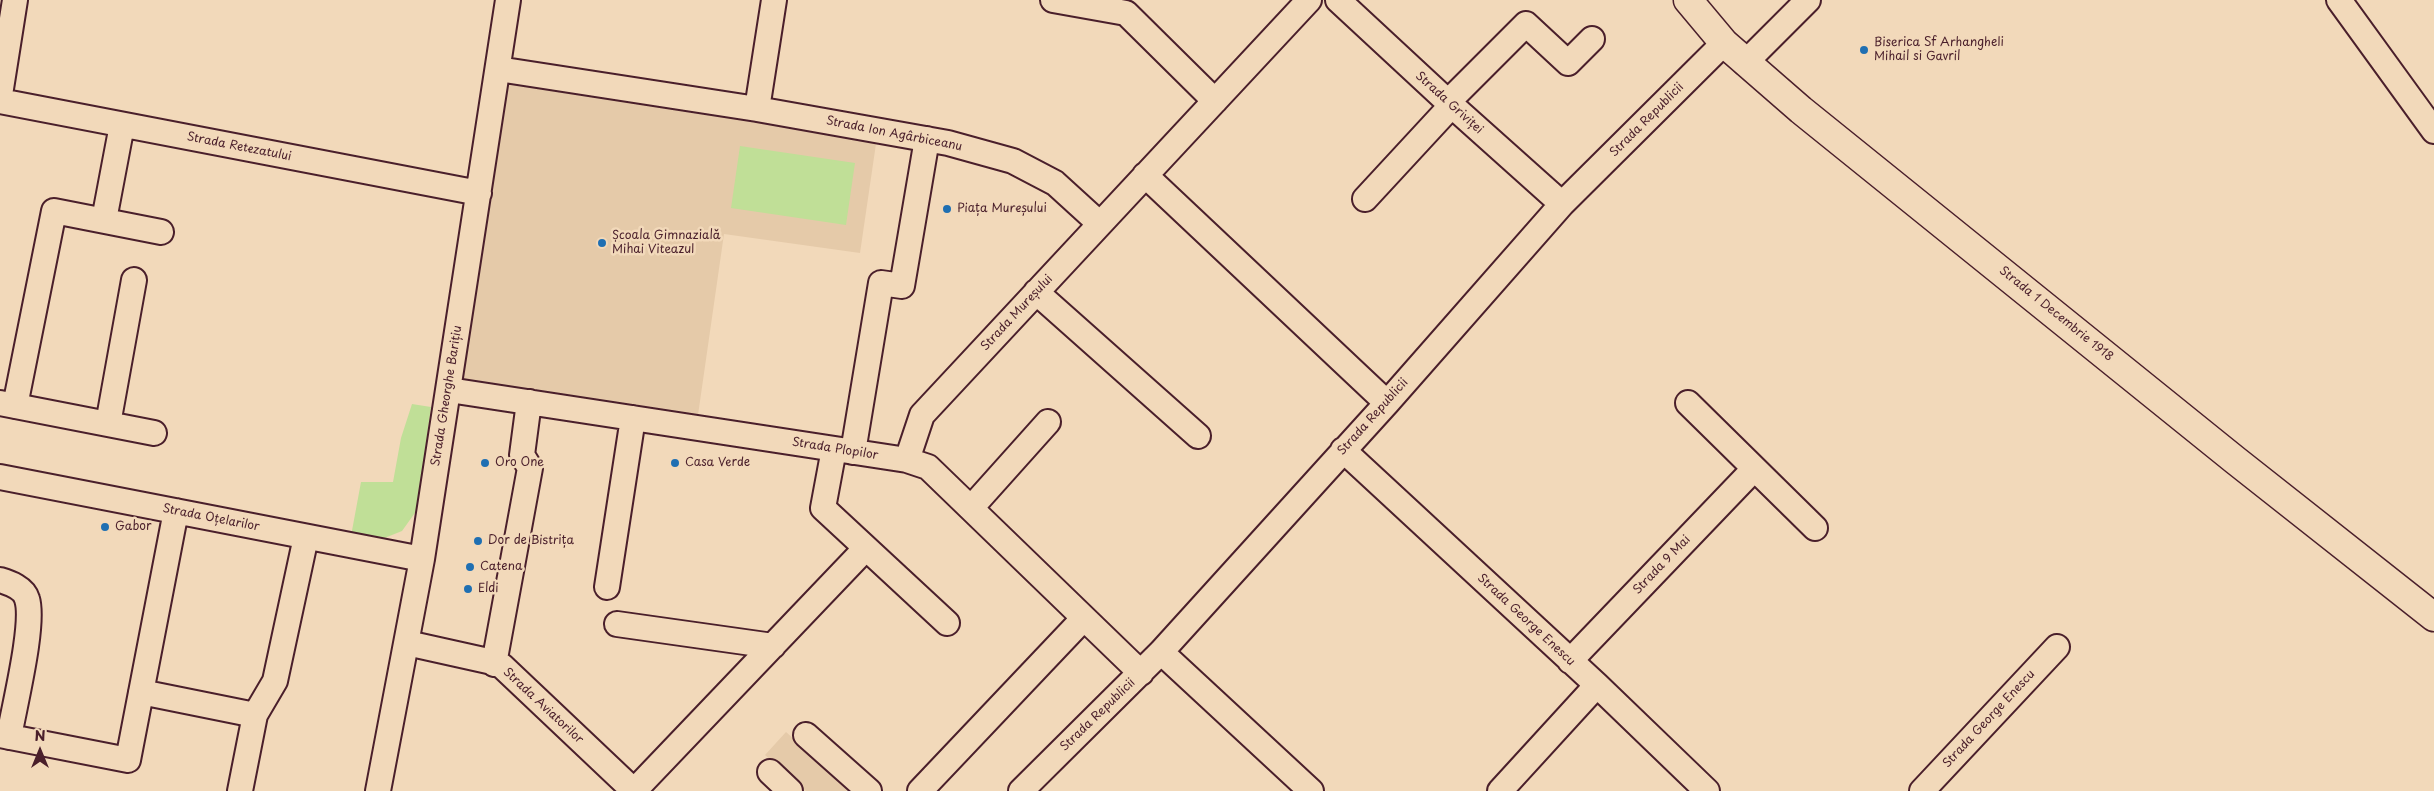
<!DOCTYPE html>
<html>
<head>
<meta charset="utf-8">
<style>
	body { margin:0 }
	#map { position:relative; width:2434px; height:791px; overflow:hidden; background:#f2d9ba; font-family:"Playpen Sans",sans-serif }
	canvas { display:block }
	.north { position:absolute; left:15px; top:726px; width:50px; height:50px; -webkit-text-stroke:4px #f2d9ba; paint-order:stroke; rotate:0deg; font-size:14px; font-weight:700; line-height:20px; text-align:center; color:#4a1f2b }
	.north::after { content:''; display:block; margin:auto; width:18px; height:22px; background:#4a1f2b; clip-path:polygon(50% 0,100% 100%,50% 72%,0 100%) }
</style>
</head>
<body>
<div id="map">
<canvas width="2434" height="791"></canvas>
<div class="north">N</div>
</div>
<script>
const context = document.querySelector('canvas').getContext('2d');
context.lineJoin = 'round';
function fill(path, color) {
  context.fillStyle = color;
  context.fill(path, 'evenodd');
}
function strokePath(path, color, width, dash) {
  context.strokeStyle = color;
  context.lineWidth = width;
  context.lineCap = dash ? 'butt' : 'round';
  context.setLineDash(dash || []);
  context.stroke(path);
}
function drawText(font, color, halo, rows, align = 'center') {
  context.font = font + ' "Playpen Sans",sans-serif';
  context.lineWidth = 5;
  context.setLineDash([]);
  context.textBaseline = 'middle';
  context.strokeStyle = halo;
  context.fillStyle = color;
  for (const [text, x, y, turn = 0] of rows) {
    context.save();
    context.translate(x, y);
    context.rotate((+turn || 0) * Math.PI / 180);
    context.textAlign = isNaN(turn) ? turn : align;
    if (halo) context.strokeText(text, 0, 0);
    context.fillText(text, 0, 0);
    context.restore();
  }
}
const built = new Path2D(`
	M 504,77 L 878,130 L 860,253 L 724,234 L 698,415 L 461,381 Z
	M 786,732 L 852,791 L 806,791 L 765,755 Z`);
const green = new Path2D(`
	M 740,146 L 855,163 L 846,225 L 731,208 Z
	M 412,404 L 431,407 L 417,510 L 402,531 L 377,541 L 351,536 L 361,482 L 393,482 L 401,438 Z`);
const minor = new Path2D(`
	M 1053,0 L 1126,13 L 1215,101
	M 1338,0 L 1448,102 L 1562,204
	M 2339,0 L 2434,131
	M 1745,63 L 1808,0
	M 498,69 L 757,109 L 948,143 L 1013,161 L 1055,183 L 1100,224
	M 0,95 L 15,0
	M 0,101 L 479,193
	M 1448,102 L 1526,24 L 1568,63 L 1592,39
	M 757,109 L 774,0
	M 1145,175 L 1387,403
	M 1365,199 L 1451,106
	M 104,220 L 122,125
	M 1036,292 L 1198,436
	M 449,390 L 907,460 L 928,467 L 1141,673
	M 0,403 L 154,433
	M 1688,403 L 1815,528
	M 15,406 L 54,211 L 161,232
	M 108,424 L 134,280
	M 834,449 L 823,508 L 947,623
	M 1343,450 L 1597,685 L 1707,791
	M 853,452 L 881,283 L 902,286 L 927,139
	M 907,460 L 922,415 L 1309,0
	M 0,477 L 422,559
	M 971,508 L 1048,422
	M 0,580 C 10,583 24,588 27,599 C 35,624 14,707 9,737
	M 607,587 L 633,418
	M 617,624 L 773,646
	M 407,643 L 488,661 L 502,666 L 634,791
	M 1161,652 L 1311,791
	M 1570,661 L 1754,469
	M 494,664 L 530,468 L 522,455 L 529,402
	M 141,692 L 255,715 L 240,791
	M 255,715 L 275,681 L 306,537
	M 0,735 L 128,760 L 176,511
	M 806,735 L 869,791
	M 770,772 L 790,791
	M 378,791 L 422,559 L 508,0
	M 634,791 L 866,548
	M 920,791 L 1084,618
	M 1021,791 L 1161,652 L 1387,403 L 1562,204 L 1724,43
	M 1500,791 L 1597,685
	M 1922,791 L 2057,647`);
const major = new Path2D(`
	M 1688,0 L 1724,43 L 1801,110 L 2235,460 L 2434,617`);
const markers = [
	[1864,50,5,"#1f6fb2"],
	[947,209,5,"#1f6fb2"],
	[602,243,5,"#1f6fb2"],
	[485,463,5,"#1f6fb2"],
	[675,463,5,"#1f6fb2"],
	[105,527,5,"#1f6fb2"],
	[478,541,5,"#1f6fb2"],
	[470,567,5,"#1f6fb2"],
	[468,589,5,"#1f6fb2"]
];
const poiNames = [
	["Biserica Sf Arhangheli",1874,43],
	["Mihail si Gavril",1874,57],
	["Piața Mureșului",957,209],
	["Școala Gimnazială",612,236],
	["Mihai Viteazul",612,250],
	["Oro One",495,463],
	["Casa Verde",685,463],
	["Gabor",115,527],
	["Dor de Bistrița",488,541],
	["Catena",480,567],
	["Eldi",478,589]
];
const streetNames = [
	["Strada Griviței",1449,103,42],
	["Strada Republicii",1647,120,-45],
	["Strada Ion Agârbiceanu",894,134,11],
	["Strada Retezatului",239,147,11],
	["Strada Mureșului",1017,313,-47],
	["Strada 1 Decembrie 1918",2056,314,39],
	["Strada Gheorghe Barițiu",447,396,-81],
	["Strada Republicii",1373,417,-48],
	["Strada Plopilor",835,449,9],
	["Strada Oțelarilor",211,518,11],
	["Strada 9 Mai",1662,565,-46],
	["Strada George Enescu",1526,620,43],
	["Strada Aviatorilor",543,706,43],
	["Strada Republicii",1098,715,-44],
	["Strada George Enescu",1989,719,-47]
];
fill(built, '#e5caa9');
fill(green, '#c0df97');
strokePath(minor, '#4a1f2b', 28);
strokePath(major, '#4a1f2b', 31);
strokePath(minor, '#f2d9ba', 24);
strokePath(major, '#f2d9ba', 28);
for (const [x, y, r, color] of markers) {
  const dot = new Path2D();
  dot.arc(x, y, r, 0, 2 * Math.PI);
  context.fillStyle = color;
  context.fill(dot);
  strokePath(dot, '#f2d9ba', 2);
}
drawText('12px', '#4a1f2b', '#f2d9ba', poiNames, 'left');
drawText('12px', '#4a1f2b', '#f2d9ba', streetNames);
</script>
</body>
</html>
